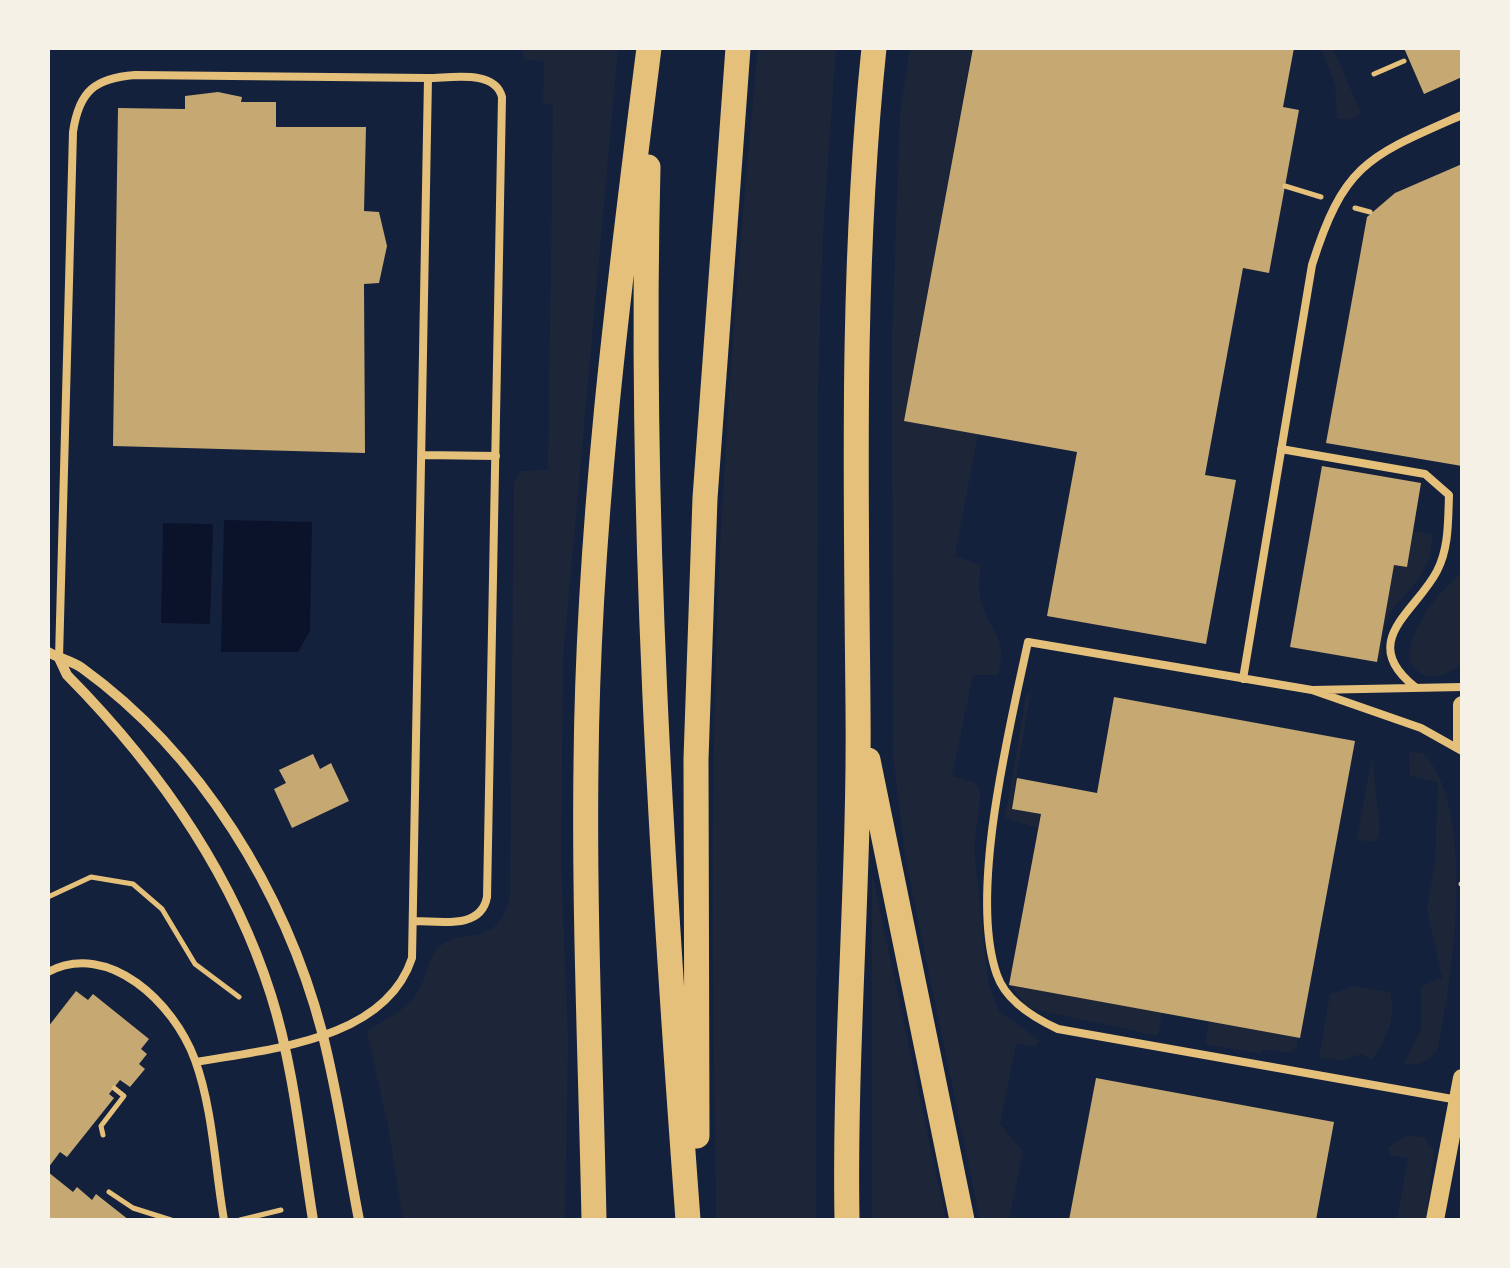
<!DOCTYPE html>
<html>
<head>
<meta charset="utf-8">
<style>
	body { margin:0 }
	#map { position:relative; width:1510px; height:1268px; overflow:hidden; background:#14213d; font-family:"Playfair Display",serif }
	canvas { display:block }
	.frame { position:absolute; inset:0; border:50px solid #f6f1e7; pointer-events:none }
</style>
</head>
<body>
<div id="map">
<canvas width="1510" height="1268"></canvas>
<div class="frame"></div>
</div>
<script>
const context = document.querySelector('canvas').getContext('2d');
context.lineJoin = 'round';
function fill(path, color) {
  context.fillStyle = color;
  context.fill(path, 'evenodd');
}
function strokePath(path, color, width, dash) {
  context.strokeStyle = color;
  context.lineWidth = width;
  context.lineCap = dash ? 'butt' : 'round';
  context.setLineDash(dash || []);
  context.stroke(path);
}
const green = new Path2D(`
	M 522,48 L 618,48 L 563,660 L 561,862 L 568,1040 L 565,1220 L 403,1220 L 388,1126 L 367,1032 C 386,1018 407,1011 420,988 C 428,975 427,957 439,947 C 466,924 495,952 510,897 L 514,481 L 520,471 L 548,470 L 553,105 L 543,104 L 544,61 L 524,60 Z
	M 758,48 L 836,48 L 823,233 L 818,387 L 816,1220 L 716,1220 C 714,1059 711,897 714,736 C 718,506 736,276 758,48 Z
	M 910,48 L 972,48 L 904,420 L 978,434 L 955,556 L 981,565 C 980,576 978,587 980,598 C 988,632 1009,634 998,675 L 973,675 L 952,776 L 975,783 L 981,792 L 974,848 L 988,983 L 999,1011 L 1040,1041 L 1035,1047 L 1016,1044 L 1000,1124 L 1023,1152 L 1009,1220 L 980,1220 L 905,857 L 893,753 L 892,340 L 900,113 Z
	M 1321,48 L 1333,48 L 1361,113 L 1351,120 L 1337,118 L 1335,85 Z
	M 1413,531 L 1433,535 C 1431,545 1431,557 1426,566 C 1407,604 1377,604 1383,659 L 1378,658 L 1394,565 L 1407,567 Z
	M 1462,571 L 1462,663 C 1443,679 1423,685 1409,660 C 1411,622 1437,596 1462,571 Z
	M 1031,690 L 1011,808 L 1040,814 L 1038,828 L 1005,818 L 1026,697 Z
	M 1409,752 L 1423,753 C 1477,808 1453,978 1438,1047 C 1431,1062 1420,1066 1404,1064 L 1421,1029 L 1421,986 L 1442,978 L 1427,909 L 1435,860 L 1438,782 L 1410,776 Z
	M 1372,755 L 1380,829 L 1376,842 L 1357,840 Z
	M 872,873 L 946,1220 L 872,1220 Z
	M 1010,985 L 1162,1012 L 1158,1036 L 1028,1008 Z
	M 1355,986 L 1390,992 C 1397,1018 1386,1039 1372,1060 L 1362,1054 L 1341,1060 L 1319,1058 L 1330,994 Z
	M 1209,1021 L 1298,1038 L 1297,1047 L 1288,1053 L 1262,1049 L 1261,1054 L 1205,1044 Z
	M 1407,1135 L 1424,1137 L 1434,1150 L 1426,1220 L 1397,1220 L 1408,1158 L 1390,1155 L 1388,1147 Z`);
const water = new Path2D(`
	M 224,520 L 312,522 L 310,631 L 298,652 L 221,652 Z
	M 163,523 L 213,524 L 210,624 L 161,623 Z`);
const building = new Path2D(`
	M 973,48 L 1294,48 L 1283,107 L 1299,110 L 1269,273 L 1243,268 L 1205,475 L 1236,480 L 1206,644 L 1047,616 L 1077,452 L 904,421 Z
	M 1404,48 L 1462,48 L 1462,77 L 1424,94 Z
	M 218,92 L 242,97 L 241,102 L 276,102 L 276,127 L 366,127 L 364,211 L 379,212 L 387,246 L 379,283 L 364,284 L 365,453 L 113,446 L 118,108 L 185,109 L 185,96 Z
	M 1462,164 L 1462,466 L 1326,443 L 1367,217 L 1395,193 Z
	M 1322,466 L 1421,483 L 1407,567 L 1394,565 L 1377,662 L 1290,647 Z
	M 1114,697 L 1355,741 L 1300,1038 L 1009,985 L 1041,814 L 1012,809 L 1017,778 L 1097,793 Z
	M 313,754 L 320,769 L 331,763 L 349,801 L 292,828 L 274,789 L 286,783 L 279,770 Z
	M 76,991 L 88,1000 L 93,994 L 149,1039 L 141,1049 L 147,1054 L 139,1064 L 145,1069 L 130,1087 L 120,1080 L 109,1094 L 114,1098 L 67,1157 L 60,1152 L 48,1168 L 48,1027 Z
	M 1096,1078 L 1334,1122 L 1316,1220 L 1069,1220 Z
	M 48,1172 L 73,1192 L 77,1187 L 92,1200 L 96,1194 L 129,1220 L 48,1220 Z`);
const path = new Path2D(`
	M 1374,74 L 1404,61
	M 1285,186 L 1321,197
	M 1355,208 L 1370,212
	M 1461,884 L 1462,884
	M 48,897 L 91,877 L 133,884 L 162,909 L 195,964 L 239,997
	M 103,1135 L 101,1126 L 124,1096 L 114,1088
	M 109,1192 L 133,1208 L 171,1220
	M 240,1220 L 281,1210`);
const service = new Path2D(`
	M 1281,449 L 1425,474 L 1449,495 C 1448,521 1449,548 1437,571 C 1416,612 1357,641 1415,687
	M 422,455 L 496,456
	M 59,658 L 73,132 C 79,91 95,78 135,75 L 428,78
	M 1243,679 L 1312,265 C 1344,163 1369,156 1462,115
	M 1462,687 L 1312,690 L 1421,728 L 1462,751
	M 1312,690 L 1028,642 C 1010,726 968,894 997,975 C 1006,1001 1034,1018 1058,1029 L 1458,1100
	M 48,972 C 109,940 174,1003 195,1060 C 213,1109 215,1169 224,1220
	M 196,1062 C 268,1049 385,1041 412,958 L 428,78 C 451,78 495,69 502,97 L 487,897 C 481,930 440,921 415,921`);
const minor = new Path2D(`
	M 48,652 C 58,658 72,661 82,668 C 201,754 285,892 322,1032 C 338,1094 347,1158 359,1220
	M 59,658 L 67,675 C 157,766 232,872 271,995 C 294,1068 301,1146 313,1220`);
const tertiary = new Path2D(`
	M 1462,705 L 1462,741
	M 1435,1220 L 1462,1078`);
const motorway = new Path2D(`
	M 648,167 C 639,520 662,869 688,1220
	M 868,760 L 962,1220
	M 697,1136 L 696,759 L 705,498 L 738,48
	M 594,1220 C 591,1069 584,917 586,765 C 588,525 619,285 649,48
	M 847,1220 C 844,1049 860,877 858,706 C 856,485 851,267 874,48`);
fill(green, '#1d2539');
fill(water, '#0b132b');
fill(building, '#c6a872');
strokePath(path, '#e5c07b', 5);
strokePath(service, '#e5c07b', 8);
strokePath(minor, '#e5c07b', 10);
strokePath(tertiary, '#e5c07b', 18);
strokePath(motorway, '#e5c07b', 25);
</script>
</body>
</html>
